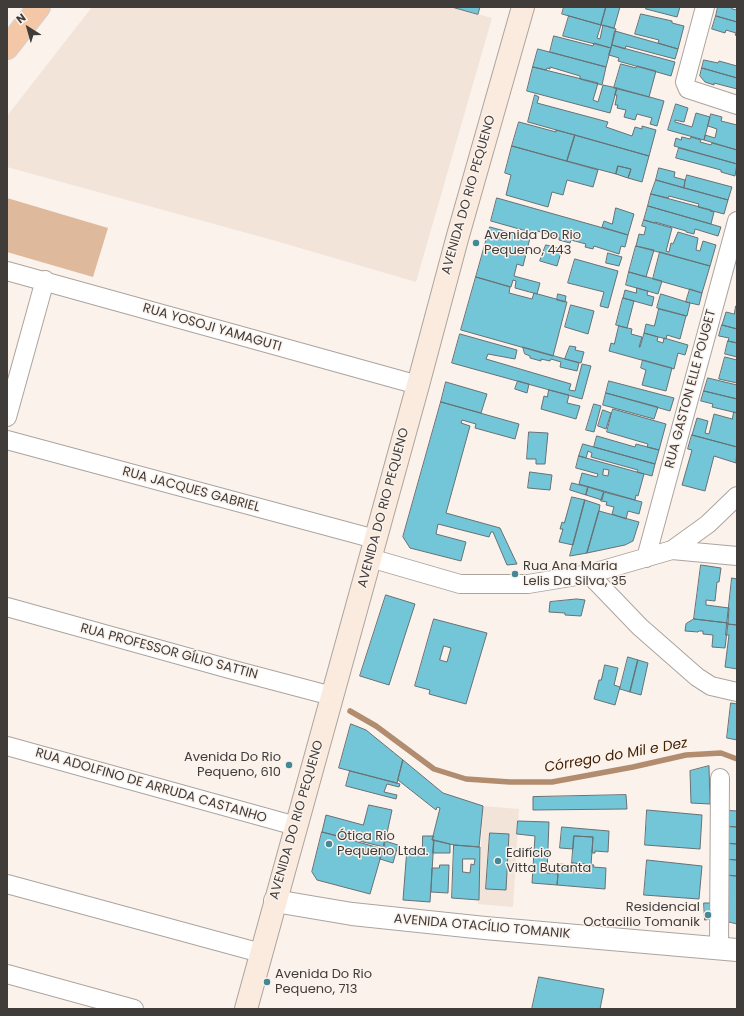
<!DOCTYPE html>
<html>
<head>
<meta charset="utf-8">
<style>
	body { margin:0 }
	#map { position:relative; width:744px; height:1016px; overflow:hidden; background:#fbf2ec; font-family:Poppins,sans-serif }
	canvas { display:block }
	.frame { position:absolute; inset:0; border:8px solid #3f3c3a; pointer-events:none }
	.north { position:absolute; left:8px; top:8px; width:40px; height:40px; -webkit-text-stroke:3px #fbf2ec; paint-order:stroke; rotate:323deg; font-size:11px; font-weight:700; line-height:16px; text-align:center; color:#3f3c3a }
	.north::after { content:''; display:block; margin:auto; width:14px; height:18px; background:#3f3c3a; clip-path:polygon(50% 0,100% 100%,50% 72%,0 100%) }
</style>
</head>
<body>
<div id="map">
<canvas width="744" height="1016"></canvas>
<div class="frame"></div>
<div class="north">N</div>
</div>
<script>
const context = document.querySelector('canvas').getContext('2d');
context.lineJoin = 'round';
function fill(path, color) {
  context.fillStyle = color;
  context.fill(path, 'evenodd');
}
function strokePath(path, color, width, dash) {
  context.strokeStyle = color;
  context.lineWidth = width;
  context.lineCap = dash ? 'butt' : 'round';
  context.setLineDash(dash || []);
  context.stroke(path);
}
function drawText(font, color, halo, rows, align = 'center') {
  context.font = font + ' Poppins,sans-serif';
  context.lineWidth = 3;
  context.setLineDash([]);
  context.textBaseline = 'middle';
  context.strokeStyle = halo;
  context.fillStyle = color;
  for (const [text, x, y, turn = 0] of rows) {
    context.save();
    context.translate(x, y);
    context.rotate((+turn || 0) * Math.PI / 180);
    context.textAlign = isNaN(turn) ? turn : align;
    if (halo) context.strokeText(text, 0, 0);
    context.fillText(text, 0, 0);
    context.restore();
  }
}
const built = new Path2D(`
	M 92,7 L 452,7 L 492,18 L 416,282 L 276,241 L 7,167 L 7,116 Z
	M 483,806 L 519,809 L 513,907 L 478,904 Z`);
const green = new Path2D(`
	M 7,198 L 108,228 L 93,277 L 7,252 Z`);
const stream = new Path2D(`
	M 350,711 L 376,726 L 434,769 L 466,779 L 510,782 L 552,782 L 633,767 L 686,755 L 721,753 L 737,759`);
const building = new Path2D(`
	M 452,7 L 480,7 L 478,14 Z
	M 564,7 L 606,7 L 601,25 L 562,14 Z
	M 606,7 L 620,7 L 614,28 L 601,25 Z
	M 646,7 L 680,7 L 677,17 L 646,9 Z
	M 718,7 L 732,7 L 732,9 L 737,10 L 737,22 L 716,16 Z
	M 641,14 L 672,21 L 672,23 L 684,26 L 678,49 L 658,43 L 659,40 L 635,34 Z
	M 569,16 L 601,25 L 597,38 L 600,39 L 603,25 L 616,29 L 611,48 L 563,36 Z
	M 716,16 L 737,22 L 737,36 L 735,35 L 736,33 L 726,30 L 725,33 L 712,29 Z
	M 615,31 L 678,49 L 675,59 L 626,46 L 625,49 L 612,45 Z
	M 554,36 L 593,46 L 594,43 L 611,48 L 606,67 L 550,52 Z
	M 612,45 L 675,62 L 671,76 L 618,61 L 619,58 L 609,55 Z
	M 538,49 L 606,67 L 602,85 L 580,79 L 580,76 L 550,67 L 550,69 L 547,68 L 546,70 L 533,67 Z
	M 704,60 L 718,63 L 719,61 L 737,66 L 737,78 L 702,68 Z
	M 621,64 L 636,68 L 637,66 L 656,71 L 649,97 L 614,88 Z
	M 533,67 L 598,83 L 593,100 L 598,102 L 603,85 L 617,88 L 610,113 L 527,91 Z
	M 702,68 L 737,78 L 737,89 L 714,83 L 714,85 L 705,82 L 700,76 Z
	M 617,88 L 664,101 L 657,126 L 650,124 L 652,118 L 637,114 L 635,120 L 624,117 L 626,110 L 617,108 L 618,105 L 615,105 L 617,95 L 615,95 Z
	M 535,95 L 539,97 L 537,103 L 608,122 L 606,127 L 632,136 L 635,127 L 642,129 L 642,126 L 656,130 L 649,156 L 528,122 Z
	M 676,104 L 688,108 L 684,122 L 675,120 L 675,122 L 692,127 L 696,113 L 710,117 L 704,140 L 668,130 Z
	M 711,114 L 722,117 L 721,121 L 737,125 L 737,150 L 704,140 L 705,135 L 715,138 L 717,129 L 708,126 Z
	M 519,122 L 556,132 L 556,130 L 575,135 L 567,161 L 512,146 Z
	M 575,135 L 649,156 L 642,182 L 628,178 L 631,169 L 618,166 L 616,174 L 567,161 Z
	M 682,137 L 690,139 L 691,137 L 701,140 L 700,142 L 711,145 L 712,143 L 737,150 L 737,164 L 674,146 L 676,138 L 681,140 Z
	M 512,146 L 598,170 L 593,187 L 567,180 L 563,195 L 552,192 L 548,207 L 506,195 L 511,175 L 505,173 Z
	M 679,148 L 737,164 L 735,176 L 721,172 L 721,170 L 676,158 Z
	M 618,166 L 631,169 L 628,178 L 616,174 Z
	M 659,168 L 675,172 L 674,177 L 685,180 L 684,188 L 656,180 Z
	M 687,175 L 732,187 L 728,200 L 684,188 Z
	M 656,180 L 728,200 L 724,214 L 698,207 L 699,204 L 669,196 L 668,198 L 651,194 Z
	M 651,194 L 711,210 L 710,211 L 714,212 L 711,224 L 648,206 Z
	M 497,198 L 628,235 L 625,247 L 621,246 L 619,254 L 594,246 L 593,249 L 585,247 L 586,244 L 571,240 L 570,243 L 559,240 L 559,237 L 537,231 L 537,234 L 491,221 Z
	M 648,206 L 721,227 L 718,236 L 695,229 L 694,234 L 686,232 L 686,231 L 655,222 L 654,223 L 644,220 Z
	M 616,208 L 634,214 L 628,235 L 602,227 L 604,221 L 612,224 Z
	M 644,220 L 672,228 L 666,251 L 669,252 L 671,243 L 673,244 L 678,232 L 698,238 L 696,250 L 700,251 L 703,241 L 716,245 L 710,266 L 636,246 L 639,234 L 644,235 L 646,227 L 642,226 Z
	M 490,227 L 530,238 L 523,266 L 517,264 L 514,276 L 540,283 L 537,294 L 515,288 L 516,281 L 513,280 L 511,287 L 476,277 Z
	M 546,245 L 562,249 L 557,266 L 540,261 Z
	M 636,246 L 654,250 L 646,277 L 629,272 Z
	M 660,252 L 710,266 L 702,293 L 653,279 Z
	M 608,253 L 622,257 L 619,266 L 606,263 Z
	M 575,259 L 618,271 L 608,308 L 600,306 L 604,292 L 568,283 Z
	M 629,272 L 662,281 L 658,294 L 626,285 Z
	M 476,277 L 510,287 L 509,293 L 532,299 L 534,293 L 567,302 L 553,356 L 461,330 Z
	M 637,288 L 648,291 L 647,295 L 654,297 L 652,306 L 623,298 L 625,290 L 636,293 Z
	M 690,289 L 702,293 L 699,305 L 686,302 Z
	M 558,294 L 566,296 L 565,302 L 557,300 Z
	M 661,294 L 690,303 L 687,316 L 657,308 Z
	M 623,298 L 634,301 L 627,328 L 616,325 Z
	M 571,305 L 594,311 L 588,334 L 565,327 Z
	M 736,306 L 737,306 L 737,329 L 722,325 L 726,312 L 734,314 Z
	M 659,309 L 686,316 L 680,339 L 667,335 L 666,339 L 644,333 L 646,324 L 654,326 Z
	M 722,325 L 737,329 L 737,343 L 728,341 L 729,338 L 719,336 Z
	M 619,326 L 632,329 L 631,334 L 642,337 L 639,347 L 640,347 L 644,333 L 658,337 L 657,341 L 663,343 L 664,338 L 688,345 L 685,355 L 678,353 L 674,369 L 609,351 L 611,343 L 614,344 Z
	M 460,334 L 517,350 L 515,359 L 488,354 L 486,359 L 571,384 L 569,390 L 575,391 L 582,364 L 591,366 L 582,399 L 452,363 Z
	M 728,341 L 737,343 L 737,357 L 725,354 Z
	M 570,346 L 576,347 L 575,350 L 584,352 L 581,363 L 565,359 Z
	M 523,347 L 579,363 L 577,371 L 560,367 L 561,362 L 551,359 L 550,361 L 541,359 L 541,361 L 530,358 L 530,356 L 525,354 Z
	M 725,357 L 737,360 L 737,383 L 719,379 Z
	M 643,360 L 672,368 L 666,391 L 642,385 L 646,370 L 641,368 Z
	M 708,378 L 737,385 L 737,399 L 704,391 Z
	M 518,381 L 529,384 L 527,393 L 515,389 Z
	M 609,381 L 674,398 L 670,411 L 606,393 Z
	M 446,382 L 487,394 L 481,413 L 441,402 Z
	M 549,390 L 569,395 L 567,403 L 580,406 L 576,419 L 541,409 L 544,396 L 547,397 Z
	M 704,391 L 737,399 L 737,413 L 712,407 L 713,404 L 701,401 Z
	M 606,393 L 658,407 L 654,419 L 603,405 Z
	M 441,402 L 519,424 L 515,439 L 475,428 L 476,424 L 462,420 L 461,423 L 470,426 L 446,513 L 500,528 L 517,564 L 507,565 L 493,532 L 491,532 L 489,537 L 438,524 L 436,534 L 466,542 L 461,561 L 410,548 L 403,537 Z
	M 594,404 L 601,406 L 594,432 L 586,430 Z
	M 613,409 L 666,424 L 659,450 L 647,447 L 648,444 L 607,432 Z
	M 603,410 L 611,413 L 606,429 L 598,426 Z
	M 734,412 L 737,413 L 737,447 L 692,435 L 697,418 L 708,421 L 705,433 L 709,434 L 714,414 L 732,419 Z
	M 529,432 L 548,433 L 545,464 L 536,464 L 536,459 L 527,459 Z
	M 692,435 L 737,447 L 736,463 L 714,456 L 705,491 L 682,485 L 692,450 L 688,449 Z
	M 597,436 L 635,447 L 636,444 L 659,450 L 655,464 L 594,447 Z
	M 583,444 L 655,464 L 652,476 L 637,472 L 638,470 L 591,457 L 592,453 L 588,451 L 586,458 L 579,456 Z
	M 579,456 L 644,474 L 638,496 L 636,495 L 635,500 L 579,484 L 582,473 L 597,477 L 598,474 L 576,468 ZM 604,469 L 609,470 L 608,476 L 603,475 Z
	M 530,472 L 552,475 L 550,490 L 528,488 Z
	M 572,483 L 588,487 L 586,495 L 570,490 Z
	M 588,487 L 604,492 L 602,500 L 586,495 Z
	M 604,492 L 642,502 L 639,514 L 628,511 L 626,519 L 612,514 L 614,507 L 606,505 L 607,502 L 601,501 Z
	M 572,497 L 585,500 L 573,545 L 559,542 L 563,529 L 560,529 L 562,522 L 564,523 Z
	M 585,500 L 600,505 L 599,511 L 587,553 L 570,556 Z
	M 599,511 L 639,522 L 633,541 L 625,545 L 587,553 Z
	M 701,565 L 721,568 L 719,582 L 717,582 L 715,601 L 706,600 L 706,605 L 729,608 L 728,623 L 694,619 Z
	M 732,578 L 737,579 L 737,625 L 727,624 Z
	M 386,595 L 415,604 L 389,685 L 360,676 Z
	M 577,599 L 585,600 L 581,616 L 565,615 L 565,613 L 549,612 L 550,602 Z
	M 434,619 L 487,633 L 466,704 L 429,694 L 430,690 L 415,686 ZM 444,646 L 451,648 L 447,662 L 440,660 Z
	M 694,619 L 728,623 L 725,648 L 712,647 L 713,635 L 703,634 L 703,631 L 699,631 L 698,632 L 685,631 L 686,624 Z
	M 727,624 L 737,625 L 737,669 L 725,667 L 729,635 L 726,635 Z
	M 628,657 L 638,660 L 630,692 L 620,689 Z
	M 638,660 L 648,663 L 641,695 L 630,692 Z
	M 605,665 L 618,668 L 614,685 L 620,687 L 615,705 L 594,699 L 599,680 L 601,680 Z
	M 731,703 L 737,704 L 737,740 L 727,738 Z
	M 351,724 L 366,730 L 403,760 L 397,783 L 339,768 Z
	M 403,760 L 443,793 L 483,806 L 479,847 L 454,845 L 432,840 L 440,808 L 437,807 L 436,810 L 398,780 Z
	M 709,766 L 710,804 L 691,803 L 690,771 Z
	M 350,771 L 400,784 L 399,787 L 387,784 L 384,792 L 397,795 L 396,799 L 346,786 Z
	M 626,795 L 627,809 L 533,810 L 533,797 Z
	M 369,805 L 392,810 L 384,847 L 322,832 L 326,815 L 363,825 Z
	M 647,810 L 702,815 L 700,849 L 645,845 Z
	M 722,810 L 737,811 L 737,827 L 722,826 Z
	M 518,821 L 549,822 L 547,873 L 558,874 L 557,885 L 532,883 L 535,836 L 517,834 Z
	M 722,826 L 737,827 L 737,844 L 723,843 Z
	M 562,827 L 609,831 L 608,852 L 595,851 L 595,853 L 592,853 L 593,837 L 574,836 L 573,849 L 560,848 Z
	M 322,832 L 383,849 L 370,894 L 317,880 L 312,872 Z
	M 490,833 L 509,834 L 506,890 L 486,889 Z
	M 423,836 L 434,836 L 432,840 L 434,840 L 430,902 L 403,900 L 407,848 L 422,849 Z
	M 574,836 L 593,837 L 591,865 L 572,863 Z
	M 434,840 L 450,844 L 450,853 L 433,853 Z
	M 385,841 L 398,845 L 393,863 L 380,859 Z
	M 723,843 L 737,844 L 737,860 L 723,859 Z
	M 454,845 L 480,847 L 479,900 L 452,898 ZM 463,859 L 475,859 L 474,865 L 471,864 L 470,873 L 463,872 Z
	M 723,859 L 737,860 L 737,876 L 724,875 Z
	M 647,860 L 702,866 L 699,899 L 644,895 Z
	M 572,863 L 594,865 L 593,867 L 606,868 L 605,889 L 557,885 L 559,864 L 572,865 Z
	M 440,865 L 449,865 L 448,893 L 431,892 L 432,868 L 439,868 Z
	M 724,875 L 737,876 L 737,924 L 725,921 Z
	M 704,903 L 712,903 L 711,919 L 705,920 Z
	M 539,977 L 604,989 L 600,1009 L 532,1009 Z`);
const minor = new Path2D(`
	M 705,7 L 685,82 L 688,89 L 737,105
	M 7,271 L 418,385
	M 7,417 L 45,280
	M 7,440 L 375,539
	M 672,550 L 737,556
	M 370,558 L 460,584 L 528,584 L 589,574 L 672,550 L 708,524 L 737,496
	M 646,558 L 737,221
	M 589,574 L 640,627 L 697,677 L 711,686 L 737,692
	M 7,607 L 226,668 L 332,696
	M 7,746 L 296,826
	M 7,884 L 261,953
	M 719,948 L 720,778
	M 7,974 L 134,1009`);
const tertiary = new Path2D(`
	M 275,901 L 352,914 L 485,928 L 737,950`);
const secondary = new Path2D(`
	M 246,1009 L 418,385 L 457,239 L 523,7`);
const trunk = new Path2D(`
	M 7,48 L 39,7`);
const markers = [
	[476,243,4,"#448897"],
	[515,574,4,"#448897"],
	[289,765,4,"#448897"],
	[329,844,4,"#448897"],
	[498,861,4,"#448897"],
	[708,915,4,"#448897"],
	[267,982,4,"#448897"]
];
const streetNames = [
	["AVENIDA DO RIO PEQUENO",469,195,-74],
	["RUA YOSOJI YAMAGUTI",212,328,16],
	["RUA GASTON ELLE POUGET",691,389,-75],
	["RUA JACQUES GABRIEL",191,490,15],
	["AVENIDA DO RIO PEQUENO",384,508,-75],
	["RUA PROFESSOR GÍLIO SATTIN",169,652,15],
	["RUA ADOLFINO DE ARRUDA CASTANHO",151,786,16],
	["AVENIDA DO RIO PEQUENO",297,820,-74],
	["AVENIDA OTACÍLIO TOMANIK",482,927,5]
];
const poiNames = [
	["Avenida Do Rio",484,236],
	["Pequeno, 443",484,251],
	["Rua Ana Maria",523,567],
	["Lelis Da Silva, 35",523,582],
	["Avenida Do Rio",281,758,"right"],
	["Pequeno, 610",281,773,"right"],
	["Ótica Rio",337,837],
	["Pequeno Ltda.",337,852],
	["Edifício",506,854],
	["Vitta Butanta",506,869],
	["Residencial",700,908,"right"],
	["Octacilio Tomanik",700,923,"right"],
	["Avenida Do Rio",275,975],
	["Pequeno, 713",275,990]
];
const waterNames = [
	["Córrego do Mil e Dez",616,756,-10]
];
fill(built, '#f3e4d9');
fill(green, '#deb99c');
strokePath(stream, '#b28c6e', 5.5);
fill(building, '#73c5d8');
strokePath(building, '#677173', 1);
strokePath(minor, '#aca49e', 20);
strokePath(tertiary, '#aca49e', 24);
strokePath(secondary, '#aca49e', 24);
strokePath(trunk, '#d1d0d0', 24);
strokePath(minor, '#fff', 18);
strokePath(tertiary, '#fff', 22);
strokePath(secondary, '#fbebde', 22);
strokePath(trunk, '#f4c8a6', 22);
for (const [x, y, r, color] of markers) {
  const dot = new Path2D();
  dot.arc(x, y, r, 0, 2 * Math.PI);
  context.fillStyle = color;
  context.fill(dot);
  strokePath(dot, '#fbf2ec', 1.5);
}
drawText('13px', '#3f3c3a', '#fbf2ec', streetNames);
drawText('13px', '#3f3c3a', '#fbf2ec', poiNames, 'left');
drawText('italic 14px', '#432100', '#fbf2ec', waterNames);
</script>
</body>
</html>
